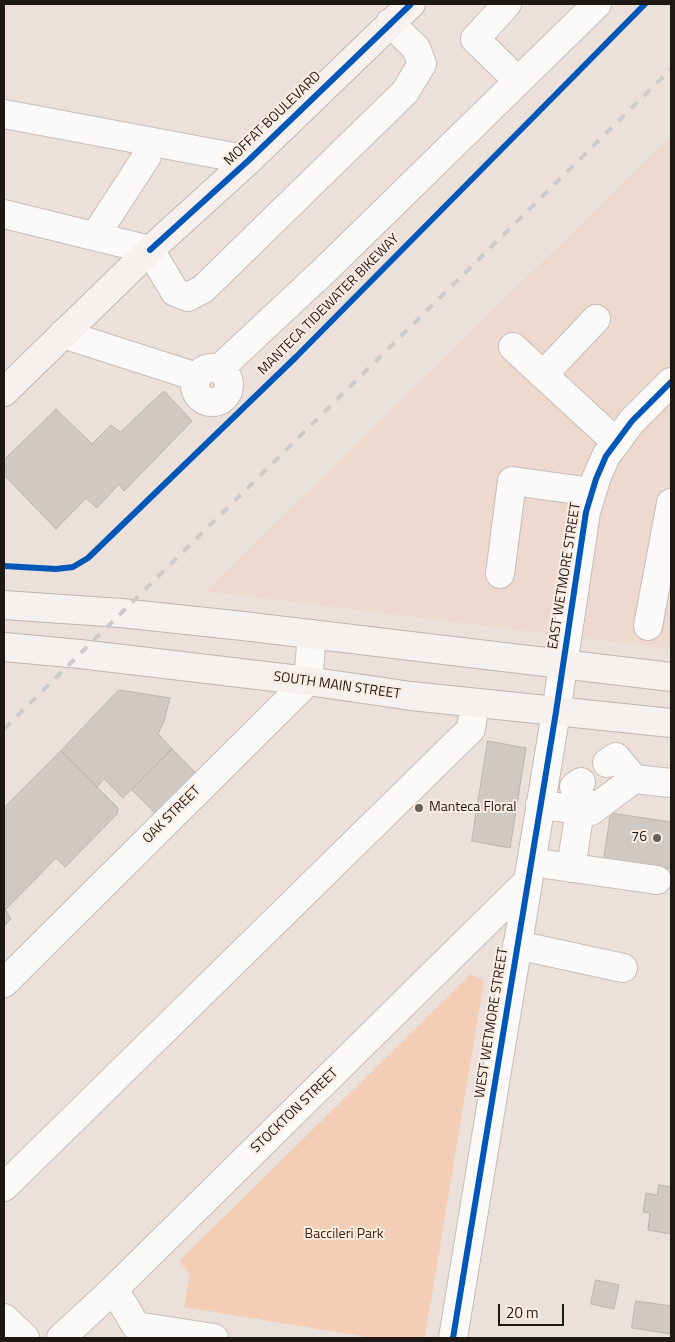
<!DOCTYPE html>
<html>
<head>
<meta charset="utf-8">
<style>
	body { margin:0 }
	#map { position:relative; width:675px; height:1342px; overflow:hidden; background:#ebe0da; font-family:"Titillium Web",sans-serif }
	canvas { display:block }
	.frame { position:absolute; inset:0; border:5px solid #1e1814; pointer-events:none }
	.scale { position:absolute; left:498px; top:1304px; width:66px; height:22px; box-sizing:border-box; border:2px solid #1e1814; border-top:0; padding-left:6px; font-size:15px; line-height:18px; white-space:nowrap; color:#1e1814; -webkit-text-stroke:4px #fcede3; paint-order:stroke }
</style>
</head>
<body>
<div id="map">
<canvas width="675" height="1342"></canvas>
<div class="frame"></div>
<div class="scale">20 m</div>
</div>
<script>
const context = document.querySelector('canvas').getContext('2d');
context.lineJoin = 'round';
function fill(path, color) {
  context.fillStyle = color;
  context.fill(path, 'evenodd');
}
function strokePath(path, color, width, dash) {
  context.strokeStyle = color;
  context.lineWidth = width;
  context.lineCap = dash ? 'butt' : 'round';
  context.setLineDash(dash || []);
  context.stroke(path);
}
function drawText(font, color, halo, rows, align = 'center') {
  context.font = font + ' "Titillium Web",sans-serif';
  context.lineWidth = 4;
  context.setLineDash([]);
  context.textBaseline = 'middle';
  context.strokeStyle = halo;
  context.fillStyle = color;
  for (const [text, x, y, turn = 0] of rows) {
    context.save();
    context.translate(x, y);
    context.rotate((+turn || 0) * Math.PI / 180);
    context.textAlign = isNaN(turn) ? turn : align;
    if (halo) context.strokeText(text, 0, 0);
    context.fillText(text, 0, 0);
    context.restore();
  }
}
const built = new Path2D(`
	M 671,136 L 671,649 L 206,591 Z`);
const green = new Path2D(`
	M 471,974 L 484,981 L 425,1336 L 422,1338 L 373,1338 L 184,1307 L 190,1274 L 179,1261 Z`);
const building = new Path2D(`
	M 164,391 L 192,421 L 124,491 L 119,484 L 97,508 L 86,498 L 56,529 L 4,475 L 4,460 L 56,409 L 92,444 L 111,425 L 120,432 Z
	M 119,690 L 170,698 L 164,721 L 158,734 L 172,749 L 123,798 L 104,779 L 97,787 L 61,751 Z
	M 488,741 L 526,748 L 510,848 L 472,841 Z
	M 172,749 L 196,773 L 156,814 L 132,790 Z
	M 61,751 L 118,808 L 117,814 L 65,867 L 56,858 L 6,909 L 4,907 L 4,808 Z
	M 611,813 L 671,822 L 671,869 L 604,859 Z
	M 4,907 L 11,919 L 4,926 Z
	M 659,1185 L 671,1187 L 671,1234 L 648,1230 L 650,1213 L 643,1212 L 646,1193 L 657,1195 Z
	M 596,1280 L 619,1285 L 614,1309 L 591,1304 Z
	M 636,1301 L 671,1306 L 671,1334 L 632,1328 Z`);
const minor = new Path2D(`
	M 507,4 L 475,39 L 518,81
	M 4,114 L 249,160
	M 4,214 L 150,250 L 175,292 L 188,297 L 203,289 L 405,92 L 422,64 L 416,48 L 390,23
	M 95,236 L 147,156
	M 63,334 L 197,377
	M 513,347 L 616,442
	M195 385a17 17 0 1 1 34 0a17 17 0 1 1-34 0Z
	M 219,369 L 326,269 L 597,4
	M 543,375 L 596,319
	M 500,574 L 512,481 L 592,492
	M 648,626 L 671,503
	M 607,763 L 616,757 L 634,779
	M 581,782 L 574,787 L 591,811
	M 540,805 L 591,811 L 634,779 L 671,783
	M 531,862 L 657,880
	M 571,868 L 580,810
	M 517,945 L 623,968
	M 4,983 L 308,681 L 312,634
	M 4,1187 L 471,729 L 475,703
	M 114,1289 L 136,1326 L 214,1338
	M 4,1318 L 25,1338
	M 61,1338 L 114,1289 L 527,882
	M 453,1338 L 556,712 L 586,512 L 596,479 L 606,456 L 632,421 L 671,382`);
const major = new Path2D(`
	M 4,392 L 150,250 L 249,160 L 411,4
	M 4,605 L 121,613 L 243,626 L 671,677
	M 4,647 L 80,654 L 308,681 L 411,696 L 671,723`);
const rail = new Path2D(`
	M 4,729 L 671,69`);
const cycleway = new Path2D(`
	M 150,250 L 249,160 L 411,4
	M 4,566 L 56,569 L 73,567 L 88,558 L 296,357 L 571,79 L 645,4
	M 453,1338 L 556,712 L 586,512 L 596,479 L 606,456 L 632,421 L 671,382`);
const markers = [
	[419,808,5,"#665e59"],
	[657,838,5,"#665e59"]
];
const streetNames = [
	["MOFFAT BOULEVARD",273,119,-44],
	["MANTECA TIDEWATER BIKEWAY",329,305,-45],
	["EAST WETMORE STREET",565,576,-81],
	["SOUTH MAIN STREET",337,686,8],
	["OAK STREET",172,815,-45],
	["WEST WETMORE STREET",492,1023,-81],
	["STOCKTON STREET",295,1111,-44]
];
const poiNames = [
	["Manteca Floral",429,808],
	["76",647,838,"right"]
];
const parkNames = [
	["Baccileri Park",344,1235]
];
fill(built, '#edd9cd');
fill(green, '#f3cdb5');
fill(building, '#d0c8c3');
strokePath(building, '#bab2ad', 1);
strokePath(minor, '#c6bdb9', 30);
strokePath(major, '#c0b4ad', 30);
strokePath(minor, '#fcfaf9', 28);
strokePath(major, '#f6f1ee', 28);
strokePath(rail, '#cdcbc9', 4, [9, 9]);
strokePath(cycleway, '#0057b8', 6);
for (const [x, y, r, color] of markers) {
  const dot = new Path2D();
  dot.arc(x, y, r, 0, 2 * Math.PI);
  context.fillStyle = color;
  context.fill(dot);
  strokePath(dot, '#fcede3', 2);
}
drawText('14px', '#1e1814', '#fcede3', streetNames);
drawText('14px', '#1e1814', '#fcede3', poiNames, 'left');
drawText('14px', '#43230c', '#fcede3', parkNames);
</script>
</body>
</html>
